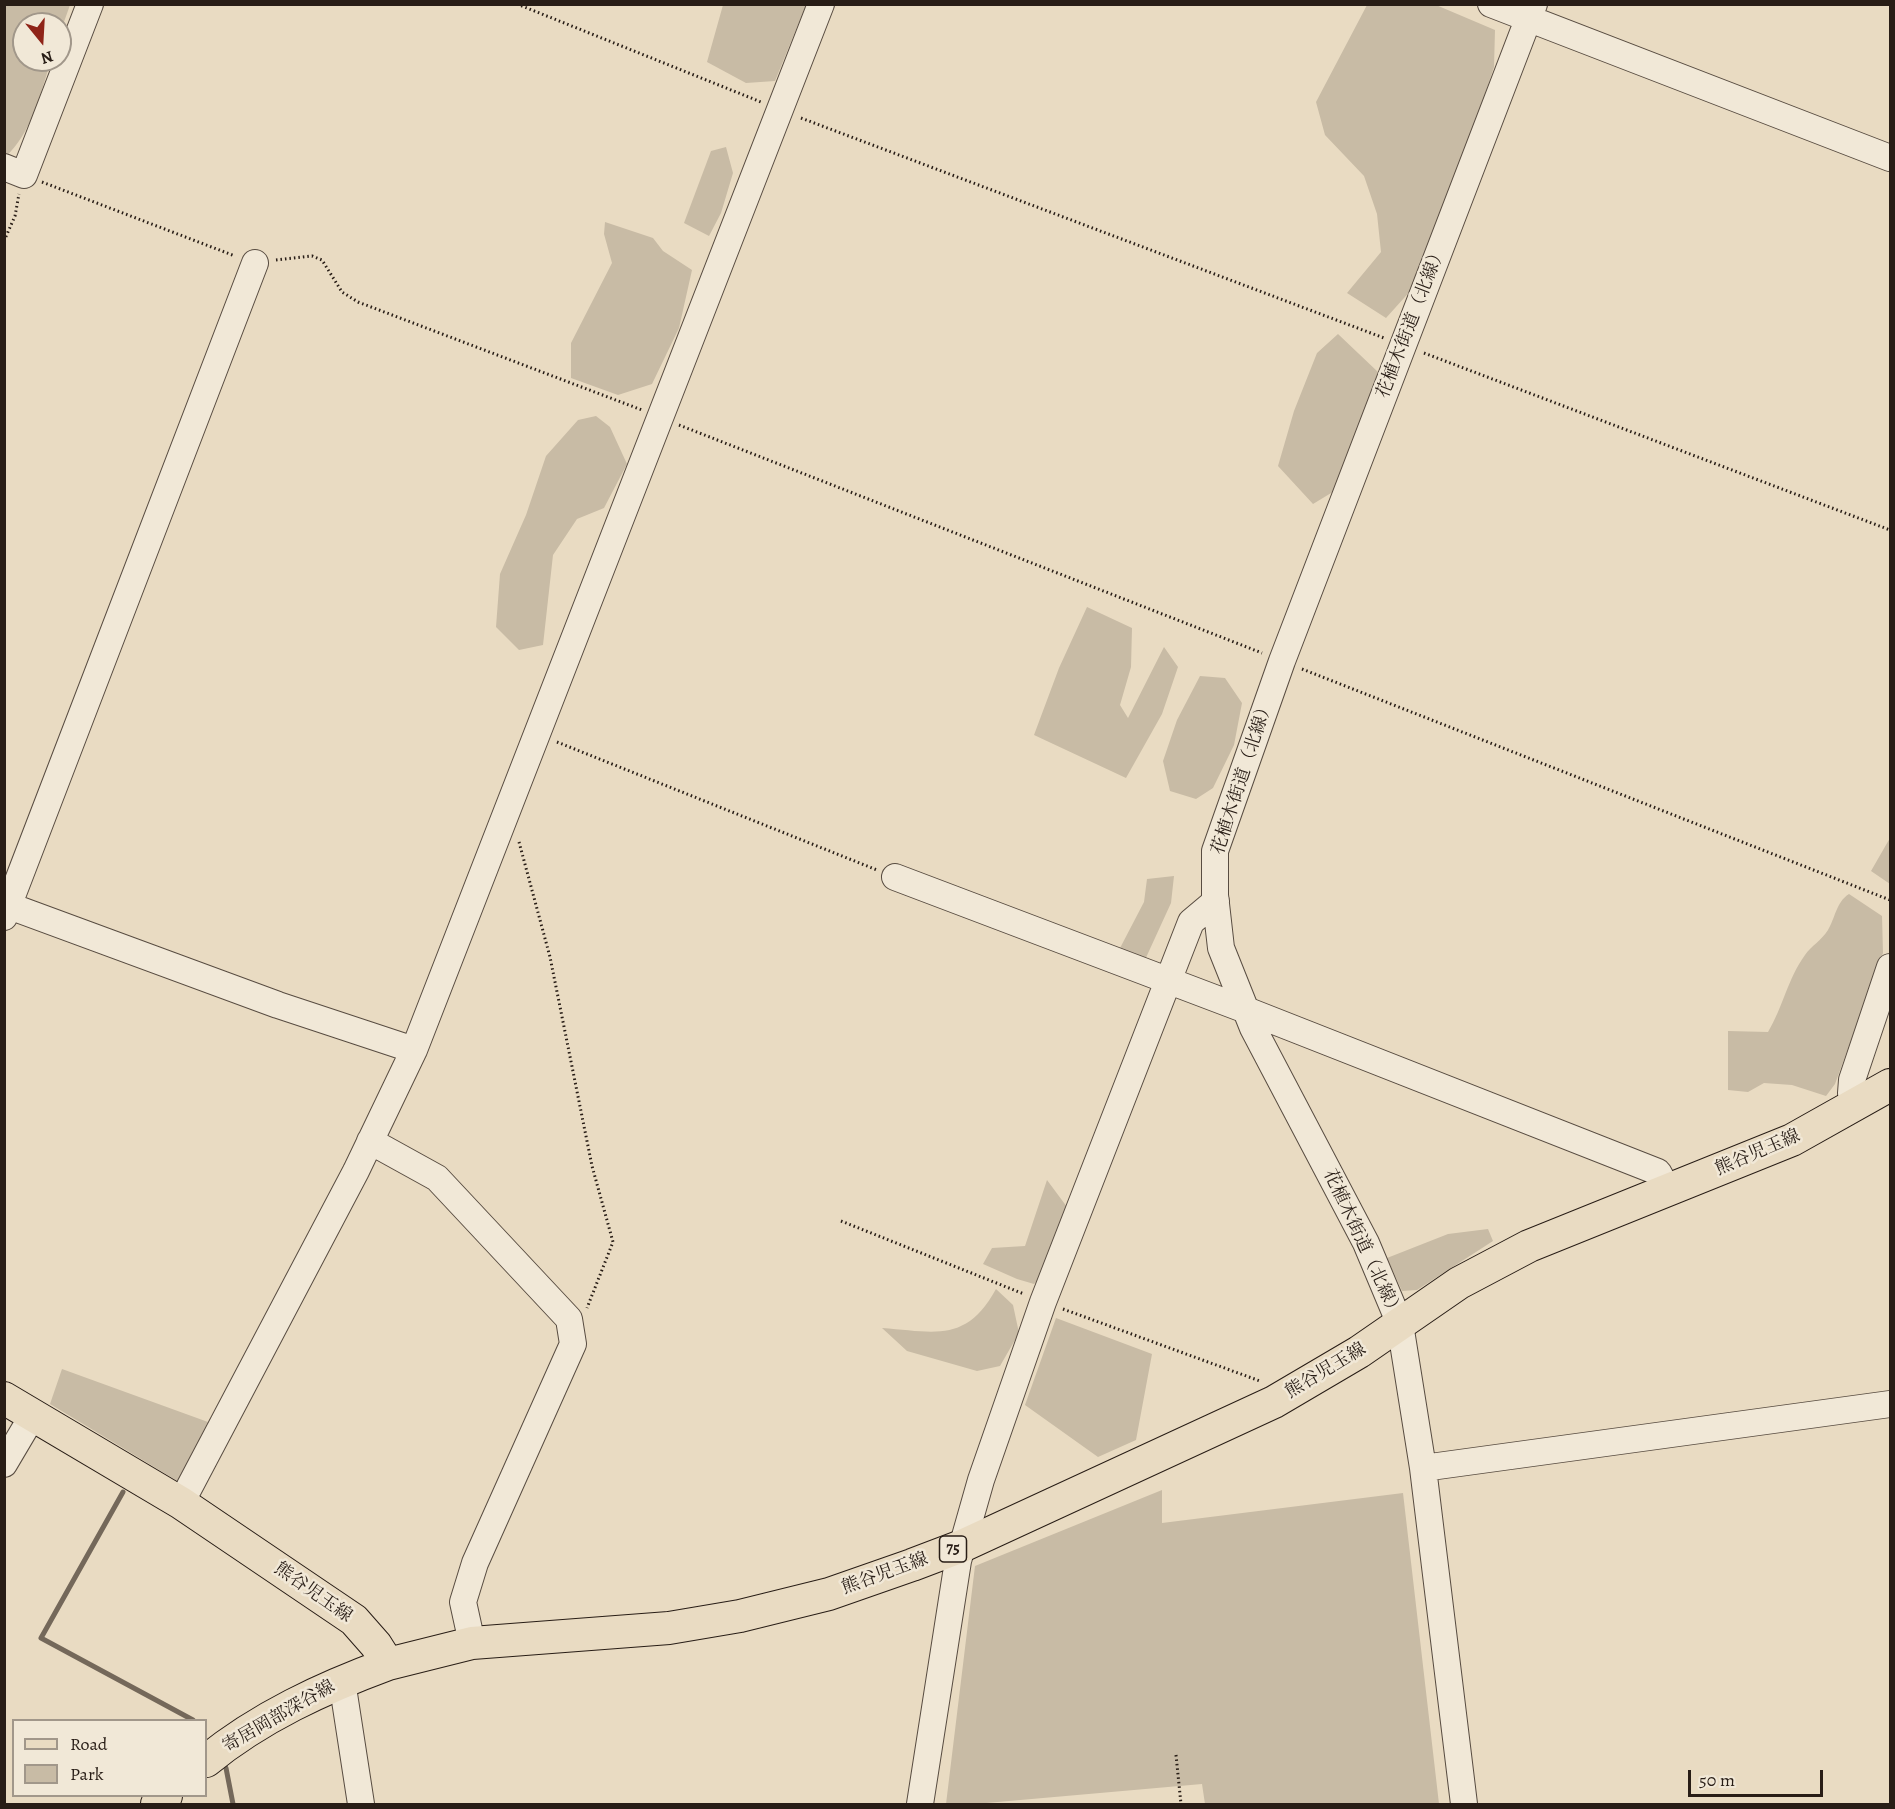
<!DOCTYPE html>
<html>
<head>
<meta charset="utf-8">
<style>
	body { margin:0 }
	#map { position:relative; width:1895px; height:1809px; overflow:hidden; background:#e9dbc2; font-family:Alegreya,serif }
	canvas { display:block }
	.frame { position:absolute; inset:0; border:6px solid #281d16; pointer-events:none }
	.legend { position:absolute; left:12px; top:1719px; width:195px; height:78px; box-sizing:border-box; background:#f1e8d7; border:2px solid #a1978a; margin:0; padding:8px 10px; list-style:none; font-size:18px; color:#281d16 }
	.legend li { display:flex; align-items:center; gap:12px; height:30px }
	.legend b { width:30px; border:2px solid #a1978a }
	.north { position:absolute; left:12px; top:12px; width:60px; height:60px; box-sizing:border-box; background:#f1e8d7; border:2px solid #a1978a; border-radius:50%; rotate:162deg; font-size:16px; font-weight:700; line-height:24px; text-align:center; color:#281d16 }
	.north::after { content:''; display:block; margin:auto; width:21px; height:27px; background:#8f2418; clip-path:polygon(50% 0,100% 100%,50% 72%,0 100%) }
	.scale { position:absolute; left:1688px; top:1770px; width:135px; height:27px; box-sizing:border-box; border:3px solid #281d16; border-top:0; padding-left:8px; font-size:18px; line-height:21px; white-space:nowrap; color:#281d16; -webkit-text-stroke:4px #f1e8d7; paint-order:stroke }
</style>
</head>
<body>
<div id="map">
<canvas width="1895" height="1809"></canvas>
<div class="frame"></div>
<ul class="legend">
<li><b style="height:8px;background:#e9dbc2"></b>Road</li>
<li><b style="height:16px;background:#c8bba5"></b>Park</li>
</ul>
<div class="north">N</div>
<div class="scale">50 m</div>
</div>
<script>
const context = document.querySelector('canvas').getContext('2d');
context.lineJoin = 'round';
function fill(path, color) {
  context.fillStyle = color;
  context.fill(path, 'evenodd');
}
function strokePath(path, color, width, dash) {
  context.strokeStyle = color;
  context.lineWidth = width;
  context.lineCap = dash ? 'butt' : 'round';
  context.setLineDash(dash || []);
  context.stroke(path);
}
function drawText(font, color, halo, rows, align = 'center') {
  context.font = font + ' Alegreya,"Noto Serif JP",serif';
  context.lineWidth = 5;
  context.setLineDash([]);
  context.textBaseline = 'middle';
  context.strokeStyle = halo;
  context.fillStyle = color;
  for (const [text, x, y, turn = 0] of rows) {
    context.save();
    context.translate(x, y);
    context.rotate((+turn || 0) * Math.PI / 180);
    context.textAlign = isNaN(turn) ? turn : align;
    if (halo) context.strokeText(text, 0, 0);
    context.fillText(text, 0, 0);
    context.restore();
  }
}
const green = new Path2D(`
	M 5,5 L 70,5 L 60,33 L 60,24 L 24,24 L 24,60 L 51,60 C 41,92 31,135 5,157 Z
	M 723,5 L 806,5 L 775,81 L 746,83 L 707,62 Z
	M 1367,5 L 1436,5 L 1495,30 L 1494,67 L 1460,170 L 1413,288 L 1386,318 L 1347,293 L 1381,252 L 1377,214 L 1364,176 L 1325,135 L 1316,102 Z
	M 726,147 L 733,173 L 721,213 L 709,236 L 684,223 L 711,151 Z
	M 605,222 L 653,238 L 663,251 L 692,270 L 679,328 L 652,384 L 618,395 L 571,378 L 571,343 L 612,263 L 604,234 Z
	M 1338,334 L 1378,372 L 1362,425 L 1336,490 L 1313,504 L 1278,466 L 1294,411 L 1317,353 Z
	M 596,416 L 610,427 L 627,464 L 604,508 L 577,519 L 553,555 L 543,645 L 519,650 L 496,627 L 500,574 L 526,515 L 546,456 L 578,420 Z
	M 1087,607 L 1132,628 L 1131,667 L 1120,705 L 1128,718 L 1164,647 L 1178,667 L 1162,714 L 1126,778 L 1034,735 L 1059,668 Z
	M 1200,676 L 1225,678 L 1242,703 L 1234,745 L 1213,788 L 1196,799 L 1170,791 L 1163,761 L 1177,720 Z
	M 1890,838 L 1890,884 L 1871,871 Z
	M 1174,876 L 1171,903 L 1144,962 L 1119,950 L 1144,902 L 1147,879 Z
	M 1849,894 L 1882,916 L 1883,953 L 1835,1084 L 1826,1096 L 1792,1085 L 1764,1083 L 1748,1092 L 1728,1090 L 1728,1031 L 1768,1032 C 1783,1007 1788,978 1805,955 C 1811,946 1822,940 1828,930 C 1835,919 1836,902 1849,894 Z
	M 1047,1180 L 1070,1211 L 1046,1273 L 1034,1284 L 1017,1279 L 983,1264 L 992,1248 L 1025,1246 Z
	M 1488,1229 L 1493,1241 L 1417,1290 L 1402,1291 L 1387,1258 L 1448,1234 Z
	M 996,1289 L 1013,1305 L 1019,1333 L 1000,1366 L 977,1371 L 907,1351 L 882,1328 C 936,1332 966,1343 996,1289 Z
	M 1056,1318 L 1152,1354 L 1136,1440 L 1098,1457 L 1025,1405 Z
	M 62,1369 L 208,1422 L 179,1482 L 50,1404 Z
	M 1162,1490 L 1162,1523 L 1403,1493 L 1439,1804 L 1205,1804 L 1202,1784 L 975,1804 L 946,1804 L 975,1566 Z`);
const stream = new Path2D(`
	M 123,1492 L 41,1638 L 193,1720
	M 226,1768 L 233,1804`);
const path = new Path2D(`
	M 517,4 L 761,102
	M 801,118 L 1384,338
	M 42,182 L 235,256
	M 4,241 L 15,216 L 19,194
	M 276,260 L 312,256 L 322,260 L 342,292 L 358,302 L 642,410
	M 1424,353 L 1890,530
	M 679,425 L 1262,653
	M 1302,669 L 1890,900
	M 557,742 L 877,870
	M 519,842 L 550,957 L 592,1166 L 613,1242 L 587,1308
	M 841,1221 L 1024,1294
	M 1063,1309 L 1260,1381
	M 1176,1755 L 1181,1804`);
const minor = new Path2D(`
	M 1491,4 L 1890,158
	M 4,167 L 24,175 L 90,4
	M 895,877 L 1246,1010 L 1658,1172 L 1668,1190
	M 4,904 L 278,1005 L 414,1050
	M 4,917 L 255,263
	M 1855,1106 L 1851,1093 L 1852,1080 L 1890,967
	M 370,1141 L 437,1178 L 569,1319 L 573,1344 L 475,1563 L 463,1602 L 472,1643
	M 4,1464 L 33,1415
	M 1423,1468 L 1890,1404
	M 181,1503 L 356,1171 L 414,1050 L 821,4
	M 342,1681 L 361,1804
	M 920,1804 L 958,1561 L 981,1480 L 1043,1302 L 1191,922 L 1216,901
	M 1464,1804 L 1423,1468 L 1400,1324 L 1366,1243 L 1253,1028 L 1221,948 L 1215,895 L 1215,851 L 1282,661 L 1534,4`);
const major = new Path2D(`
	M 4,1398 L 181,1503 L 354,1620 L 376,1645 L 388,1664 L 472,1643 L 669,1628 L 740,1616 L 829,1594 L 912,1565 L 962,1546 L 1274,1402 L 1359,1352 L 1459,1283 L 1529,1246 L 1792,1140 L 1890,1085
	M 206,1761 C 260,1717 323,1688 388,1664
	M 157,1804 L 166,1796`);
const shields = [
	[953,1549,27]
];
const shieldNames = [
	["75",953,1549]
];
const streetNames = [
	["花植木街道（北線）",1412,322,-69],
	["花植木街道（北線）",1243,777,-72],
	["熊谷児玉線",1758,1153,-23],
	["花植木街道（北線）",1362,1244,65],
	["熊谷児玉線",1326,1371,-31],
	["熊谷児玉線",885,1574,-20],
	["熊谷児玉線",313,1593,35],
	["寄居岡部深谷線",279,1717,-30]
];
fill(green, '#c8bba5');
strokePath(stream, '#74685a', 5);
strokePath(minor, '#584c41', 28);
strokePath(major, '#281d16', 34);
strokePath(path, '#281d16', 3, [1.5, 3]);
strokePath(minor, '#f1e8d7', 26);
strokePath(major, '#e9dbc2', 32);
for (const [x, y, w] of shields) {
  const box = new Path2D();
  box.roundRect(x - w / 2, y - 13, w, 26, 4.5);
  context.fillStyle = '#f1e8d7';
  context.fill(box);
  strokePath(box, '#281d16', 1.5);
}
drawText('bold 16px', '#281d16', null, shieldNames);
drawText('18px', '#281d16', '#f1e8d7', streetNames);
</script>
</body>
</html>
